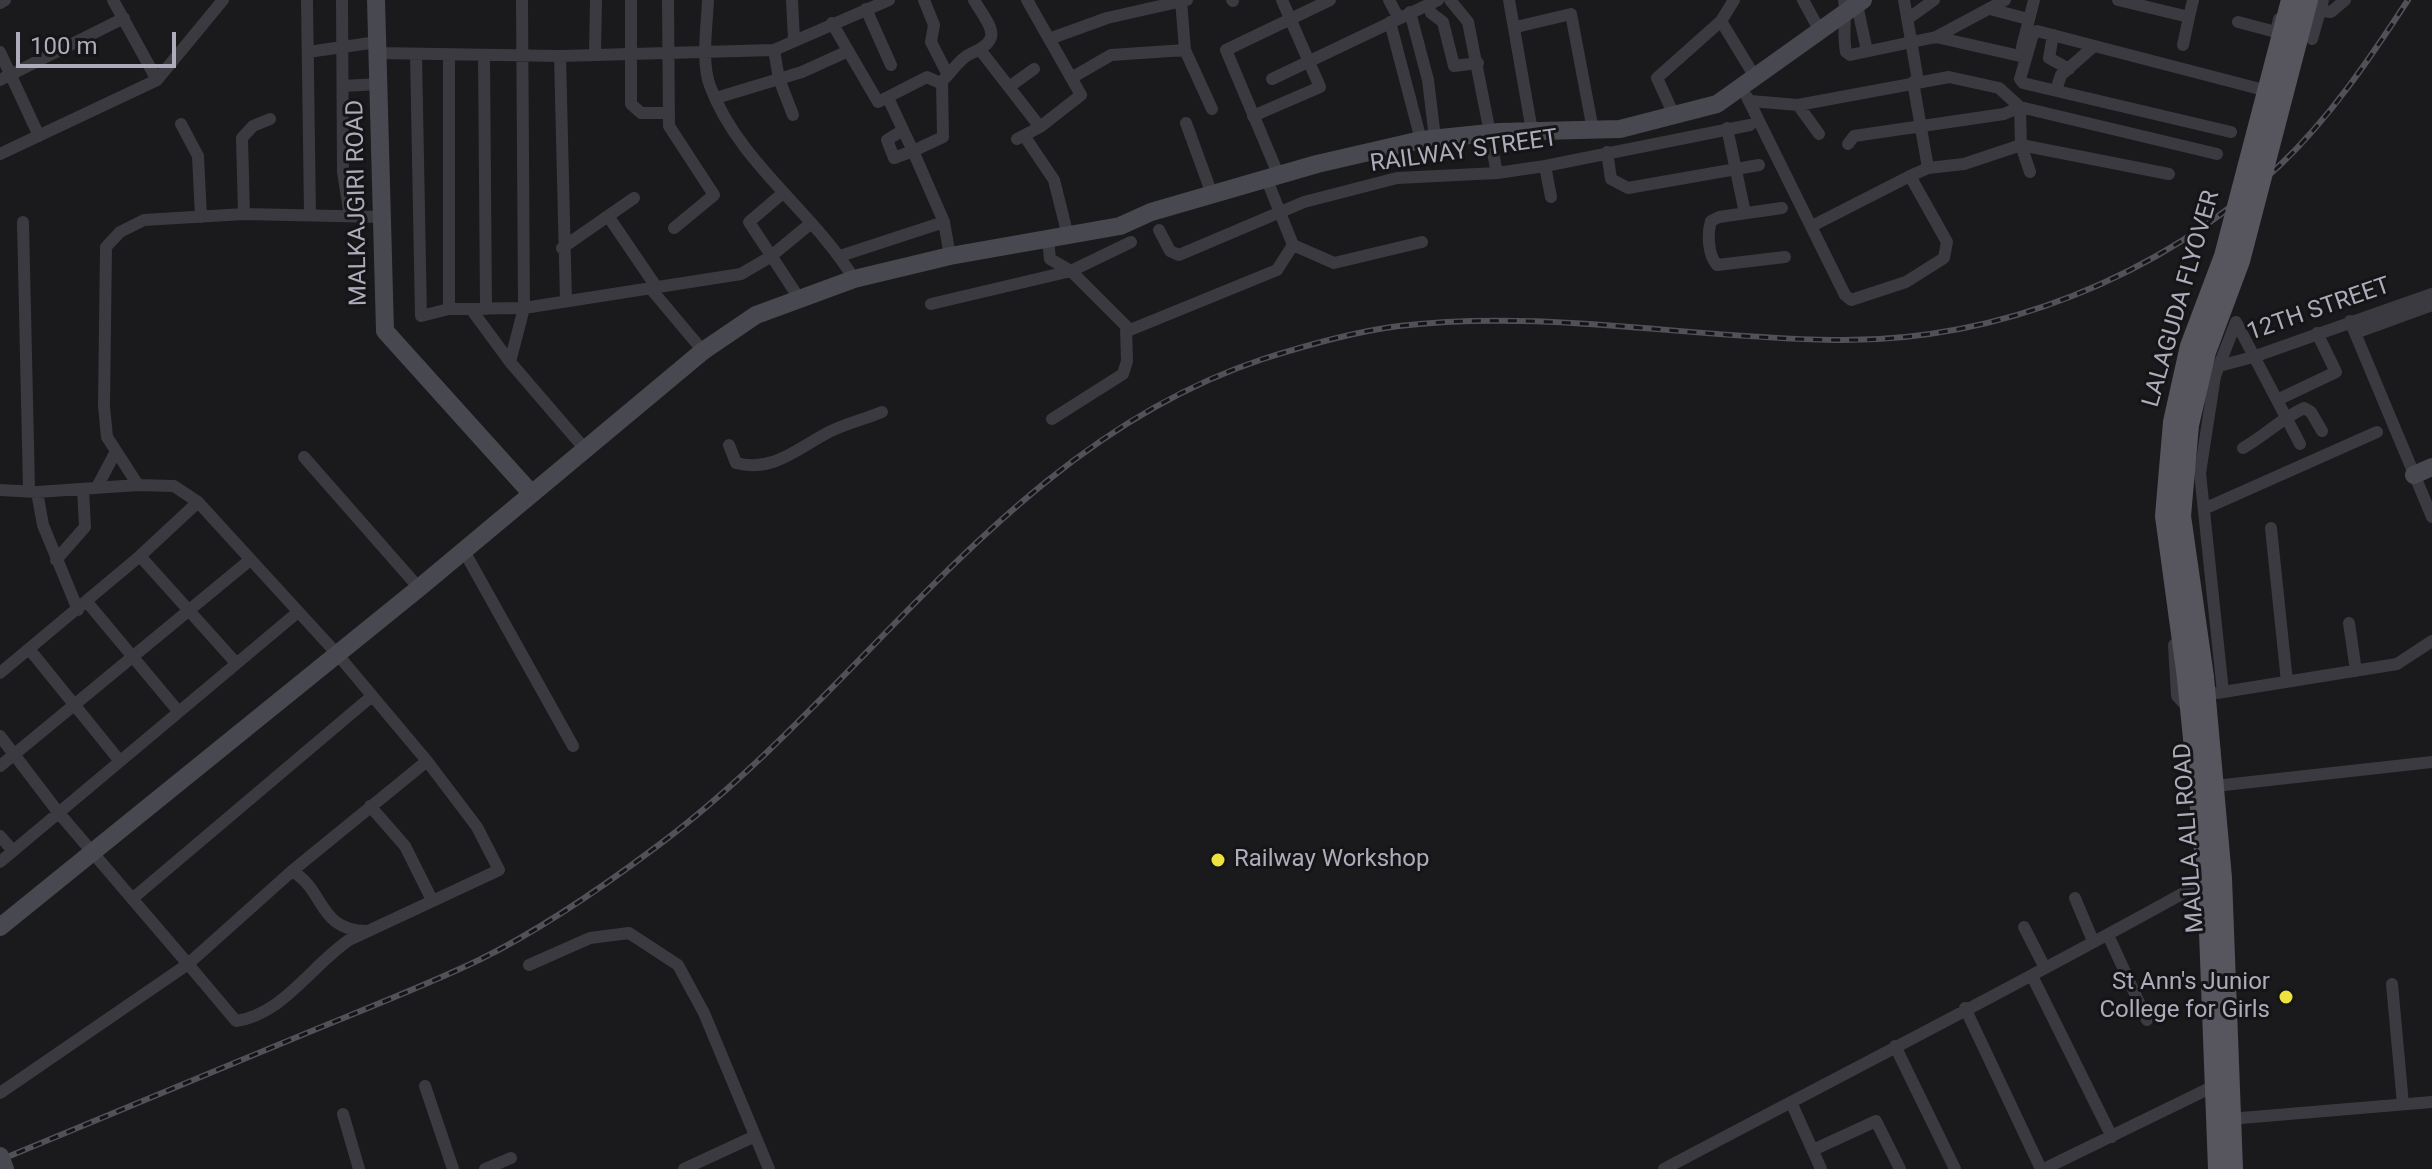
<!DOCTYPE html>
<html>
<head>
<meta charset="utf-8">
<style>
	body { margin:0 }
	#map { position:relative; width:2432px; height:1169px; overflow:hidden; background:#1a191b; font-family:Roboto,sans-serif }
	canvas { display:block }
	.scale { position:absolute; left:16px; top:32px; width:160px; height:36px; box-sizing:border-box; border:4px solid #acacba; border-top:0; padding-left:10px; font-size:24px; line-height:28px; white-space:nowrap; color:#acacba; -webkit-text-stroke:6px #151416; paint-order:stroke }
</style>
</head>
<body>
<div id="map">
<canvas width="2432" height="1169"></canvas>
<div class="scale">100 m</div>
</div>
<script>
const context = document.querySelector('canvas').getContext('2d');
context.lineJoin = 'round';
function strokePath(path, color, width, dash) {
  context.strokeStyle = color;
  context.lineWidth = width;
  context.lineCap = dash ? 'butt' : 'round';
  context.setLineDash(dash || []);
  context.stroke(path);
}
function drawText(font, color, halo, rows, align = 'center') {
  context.font = font + ' Roboto,sans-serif';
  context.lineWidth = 6;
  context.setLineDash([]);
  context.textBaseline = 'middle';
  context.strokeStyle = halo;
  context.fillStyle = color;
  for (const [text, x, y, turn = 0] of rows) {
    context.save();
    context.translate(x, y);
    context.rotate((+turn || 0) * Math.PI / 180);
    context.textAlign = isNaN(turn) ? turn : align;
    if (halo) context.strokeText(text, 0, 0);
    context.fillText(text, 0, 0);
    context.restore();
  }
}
const street = new Path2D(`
	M 113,0 L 157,80
	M 307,0 L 310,215
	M 342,0 L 343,172 L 350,216
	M 522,0 L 524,308 L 510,362 L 584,448
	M 631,0 L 631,104 L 641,113 L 669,113
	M 668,0 L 669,126 L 714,195 L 674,228
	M 708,0 C 707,26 701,62 710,86 C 738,162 814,212 854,279
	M 792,0 L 794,39
	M 924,0 L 934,25 L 931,42 L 948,75
	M 1181,0 L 1185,50 L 1212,109
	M 1232,0 L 1233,1
	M 1389,0 L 1398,17
	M 1450,0 L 1468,22 L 1490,133
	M 1509,0 L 1532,131
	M 1803,0 L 1820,31
	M 1844,0 C 1847,18 1842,32 1846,52 L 1850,55 L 1936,37 L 2005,0
	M 1904,0 L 1918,81
	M 2118,0 L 2189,17 L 2193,0
	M 0,3 L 5,0
	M 1428,5 L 1431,13 L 1443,22 L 1454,66 L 1478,63
	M 1857,5 L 1867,51
	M 866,9 L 891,65
	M 1990,9 L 2028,19
	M 2301,9 L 2331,12 L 2345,0
	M 1410,12 L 1428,80 L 1435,138
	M 1909,18 L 1934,0
	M 1721,21 L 1755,77
	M 1390,22 L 1421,140
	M 2238,22 L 2276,32 L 2279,19
	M 832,23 L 878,102 L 927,77 L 940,83
	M 1516,27 L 1571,14 L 1593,130
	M 2053,35 L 2049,58 L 2069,69
	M 1936,37 L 2020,56
	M 1049,39 L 1107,18 L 1187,0
	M 2312,39 L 2323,0
	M 2183,45 L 2189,17
	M 2022,47 L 2034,0
	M 774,50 L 779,79 L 793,115
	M 981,51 L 1040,127
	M 0,52 L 39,136
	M 308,52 L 377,42
	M 378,53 L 560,56 L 774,50 L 889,0
	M 595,53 L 596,0
	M 416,54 L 421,316 L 449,309
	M 449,55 L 449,309 L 524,308 L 741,274 L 770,257 L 810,224
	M 484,55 L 486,309
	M 560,56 L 566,301
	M 1073,77 L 1111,55 L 1185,50
	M 1272,79 L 1438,0
	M 0,80 L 124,18
	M 1913,82 L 1928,168 L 1964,164 L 2021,145 L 2030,172
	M 343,86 L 379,84
	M 1009,87 L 1034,69
	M 2056,90 L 2061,75 L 2094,46
	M 1747,97 L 1845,295 L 1851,300 L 1906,282 L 1944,258 L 1947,242 L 1910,176 L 1928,168
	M 716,98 L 802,72 L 846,52
	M 888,98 L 913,151 L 894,158 L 887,140 L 903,130
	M 1751,101 L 1798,105 L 1949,77 L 1999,88 L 2020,107 L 2217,154
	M 1798,105 L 1819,134
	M 1674,115 L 1657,78 L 1721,21 L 1734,0
	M 1253,116 L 1320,87 L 1282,0
	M 1186,123 L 1213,197
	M 181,124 L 198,156 L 201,217
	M 1727,128 L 1745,213
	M 2231,132 L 2023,83 L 2020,79 L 2033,34 L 2037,31 L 2260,89
	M 1025,137 L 1054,180 L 1068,236
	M 1017,139 L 1040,127 L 1081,95 L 1027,0
	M 1848,144 L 1854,136 L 2004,114 L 2020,107 L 2021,145 L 2169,174
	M 1607,152 L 1611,179 L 1628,188 L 1759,165
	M 1493,153 L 1497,173
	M 0,154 L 157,80 L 223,0
	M 1545,166 L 1551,197
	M 1279,176 L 1226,50 L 1330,0
	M 1267,180 L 1293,245 L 1334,263 L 1422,242
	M 783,193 L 749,222 L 799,298
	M 1782,208 L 1719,217 L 1711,221 C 1707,234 1708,255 1717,265 L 1785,257
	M 244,214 L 242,138 L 253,126 L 270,119
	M 608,216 L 657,288
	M 23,222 L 29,489
	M 944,222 L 913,151 L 943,137 L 942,81 C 950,74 960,58 970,54 C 1006,39 989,26 974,0
	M 1812,226 L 1910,176
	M 1159,230 L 1170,251 L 1179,255 L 1304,202 L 1397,178 L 1497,173 L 1545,166 L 1750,125
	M 1048,240 L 1050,259 L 1071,271 L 1130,330 L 1277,270 L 1293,245
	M 562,248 L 634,198
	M 840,256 L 944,222 L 950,256
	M 651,289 L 703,351
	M 931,304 L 1071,271 L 1131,242
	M 471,309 L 510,362
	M 2350,321 L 2432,517
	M 2236,322 L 2300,444
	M 2355,333 L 2432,305
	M 2219,366 L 2253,357 L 2432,294
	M 2277,400 L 2336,372 L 2317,333
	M 1052,419 L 1123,374 L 1127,361 L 1126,328
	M 729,445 L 736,463 C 773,473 798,448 829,432 C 845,424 865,419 882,412
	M 2243,448 C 2266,435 2279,420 2304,408 L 2311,412 L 2322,431
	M 304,457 L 419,588
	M 97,487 L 115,453
	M 0,490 L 37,492 L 138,485
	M 37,492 L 43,525 L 78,610
	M 2206,508 L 2377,432
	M 2271,528 L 2287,682
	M 464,551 L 573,746
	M 140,556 L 236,663
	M 56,560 L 85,527 L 83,489
	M 87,602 L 178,711
	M 2349,623 L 2356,671
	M 2174,645 L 2177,696 L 2189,709
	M 30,650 L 119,760
	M 0,673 L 140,556 L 198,502
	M 2223,692 L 2200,473 L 2215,376 L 2236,322
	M 2217,693 L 2397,664 L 2432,641
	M 0,736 L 58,812 L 188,964 L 292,871 L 427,761 L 338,655 L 198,502 L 174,486 L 138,485 L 107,437 L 104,406 L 106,247 L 120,232 L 144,220 L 244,214 L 383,217
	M 0,766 L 250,560
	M 2215,786 L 2432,762
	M 370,806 L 405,846 L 432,900
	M 0,836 L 13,851
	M 0,862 L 298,612
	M 292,871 C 326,891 317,930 367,931
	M 2075,898 L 2093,941
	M 132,899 L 372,696
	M 2024,927 L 2045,968
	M 2108,935 L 2147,1020
	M 529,965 L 590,938 L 629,933 L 678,965 L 704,1013 L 769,1169
	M 2032,976 L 2112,1137
	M 2392,984 L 2403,1104
	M 1965,1008 L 2041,1169
	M 1895,1046 L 1955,1169
	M 425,1086 L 453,1169
	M 0,1093 L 188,964 L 236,1021 C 283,1014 311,966 349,940 L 499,870 L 477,827 L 427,761
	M 1791,1102 L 1821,1169
	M 343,1114 L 359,1169
	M 2229,1119 L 2432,1102
	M 1813,1150 L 1876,1121 L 1900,1169
	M 485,1169 L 511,1158
	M 684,1169 L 753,1137
	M 1664,1169 C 1845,1073 2028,980 2207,880
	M 2044,1169 L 2212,1087`);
const secondary = new Path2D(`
	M 376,0 L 385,331 L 531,493
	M 2414,475 L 2432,467
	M 0,927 L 419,588 L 703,351 L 756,315 L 854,279 L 950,256 L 1120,226 L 1151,212 L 1317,164 L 1421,140 L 1499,132 L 1620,129 L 1717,104 L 1863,0`);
const primary = new Path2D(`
	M 2204,677 L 2222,878 L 2233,1169
	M 2187,678 L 2207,880 L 2218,1169`);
const rail = new Path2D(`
	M 0,1160 C 95,1121 190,1081 285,1042 C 349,1015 416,990 479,960 C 542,929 600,889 656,847 C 865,692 1005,444 1263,359 C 1307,345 1352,332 1399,326 C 1544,309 1688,338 1833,340 C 1997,343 2160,277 2279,166 C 2330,118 2370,58 2408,0`);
const secondaryBridge = new Path2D(`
	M 0,1156 L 5,1169`);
const primaryBridge = new Path2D(`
	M 2204,677 L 2181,516 L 2189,425 L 2206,352 L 2240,261 L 2308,0
	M 2187,678 L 2165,516 L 2173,422 L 2190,346 L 2224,256 L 2291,0`);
const markers = [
	[1218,860,8,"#efe23e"],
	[2286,997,8,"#efe23e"]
];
const streetNames = [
	["RAILWAY STREET",1464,152,-8],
	["MALKAJGIRI ROAD",358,203,-91],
	["LALAGUDA FLYOVER",2182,299,-74],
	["12TH STREET",2319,310,-19],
	["MAULA ALI ROAD",2190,838,-94]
];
const poiNames = [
	["Railway Workshop",1234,860],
	["St Ann's Junior",2270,983,"right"],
	["College for Girls",2270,1011,"right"]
];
strokePath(street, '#3b3a40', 12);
strokePath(secondary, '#484850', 18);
strokePath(primary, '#57565f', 20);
strokePath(rail, '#515159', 6);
strokePath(rail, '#151416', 3, [9]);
strokePath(secondaryBridge, '#484850', 18);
strokePath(primaryBridge, '#57565f', 20);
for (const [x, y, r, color] of markers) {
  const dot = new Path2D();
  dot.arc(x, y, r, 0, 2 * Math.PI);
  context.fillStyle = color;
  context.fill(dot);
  strokePath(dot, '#151416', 3);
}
drawText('24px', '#acacba', '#151416', streetNames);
drawText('24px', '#acacba', '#151416', poiNames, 'left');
</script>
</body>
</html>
